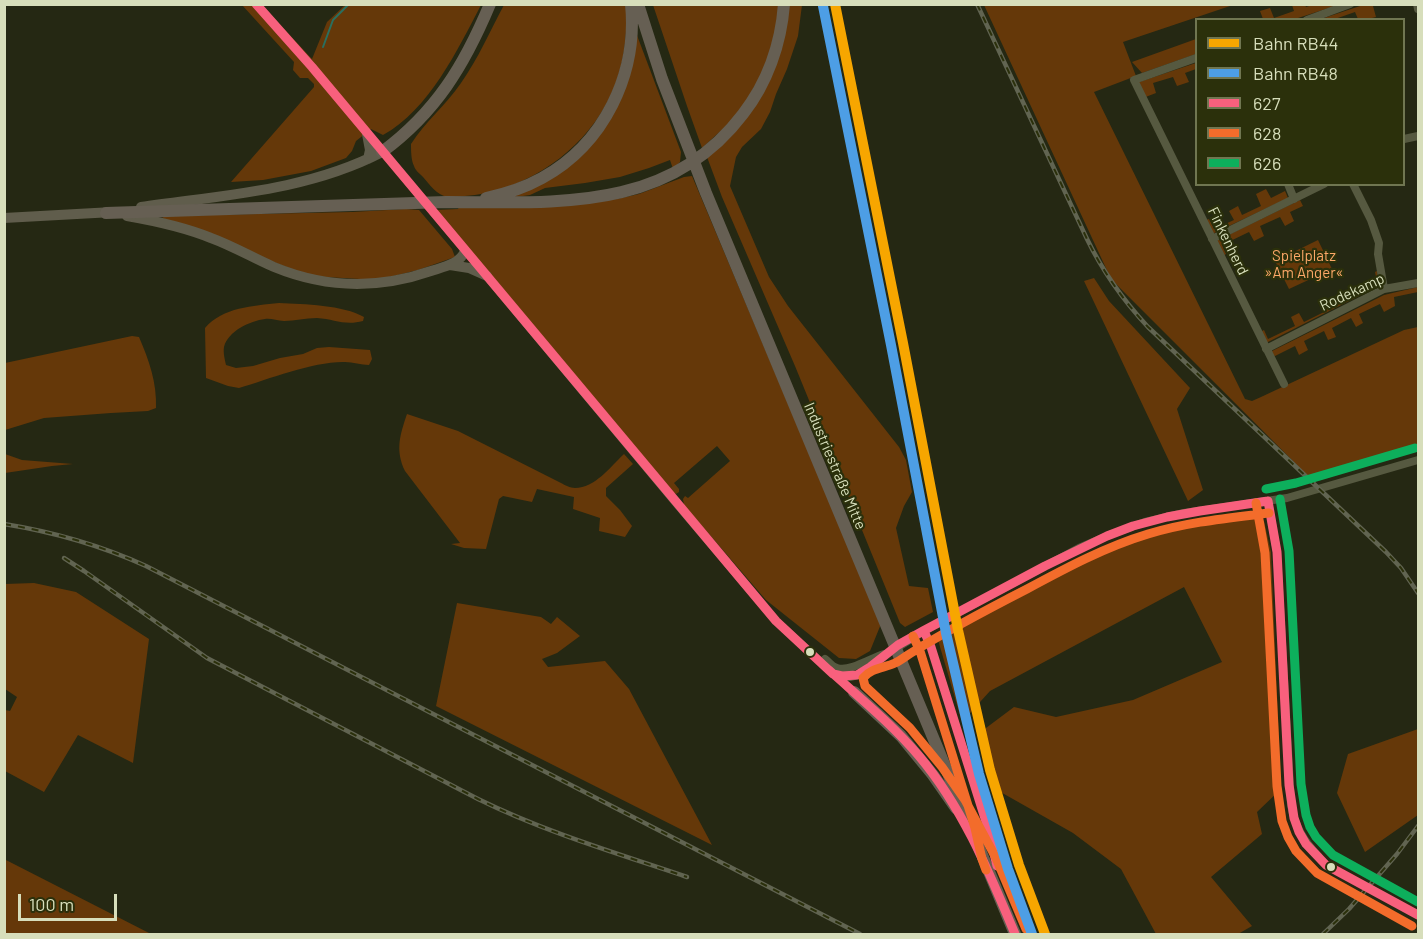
<!DOCTYPE html>
<html>
<head>
<meta charset="utf-8">
<style>
	body { margin:0 }
	#map { position:relative; width:1423px; height:939px; overflow:hidden; background:#252813; font-family:Barlow,sans-serif }
	canvas { display:block }
	.frame { position:absolute; inset:0; border:6px solid #d7debb; pointer-events:none }
	.legend { position:absolute; left:1195px; top:18px; width:210px; height:168px; box-sizing:border-box; background:#2b300b; border:2px solid #707651; margin:0; padding:8px 10px; list-style:none; font-size:18px; color:#d7debb }
	.legend li { display:flex; align-items:center; gap:12px; height:30px }
	.legend b { width:30px; border:2px solid #707651 }
	.scale { position:absolute; left:18px; top:894px; width:99px; height:27px; box-sizing:border-box; border:3px solid #d7debb; border-top:0; padding-left:8px; font-size:18px; line-height:21px; white-space:nowrap; color:#d7debb; -webkit-text-stroke:4px #2b300b; paint-order:stroke }
</style>
</head>
<body>
<div id="map">
<canvas width="1423" height="939"></canvas>
<div class="frame"></div>
<ul class="legend">
<li><b style="height:8px;background:#f7a600"></b>Bahn RB44</li>
<li><b style="height:8px;background:#4d9ee5"></b>Bahn RB48</li>
<li><b style="height:8px;background:#f8607d"></b>627</li>
<li><b style="height:8px;background:#f36c2b"></b>628</li>
<li><b style="height:8px;background:#0daf5c"></b>626</li>
</ul>
<div class="scale">100 m</div>
</div>
<script>
const context = document.querySelector('canvas').getContext('2d');
context.lineJoin = 'round';
function fill(path, color) {
  context.fillStyle = color;
  context.fill(path, 'evenodd');
}
function strokePath(path, color, width, dash) {
  context.strokeStyle = color;
  context.lineWidth = width;
  context.lineCap = dash ? 'butt' : 'round';
  context.setLineDash(dash || []);
  context.stroke(path);
}
function drawText(font, color, halo, rows, align = 'center') {
  context.font = font + ' Barlow,sans-serif';
  context.lineWidth = 4.5;
  context.setLineDash([]);
  context.textBaseline = 'middle';
  context.strokeStyle = halo;
  context.fillStyle = color;
  for (const [text, x, y, turn = 0] of rows) {
    context.save();
    context.translate(x, y);
    context.rotate((+turn || 0) * Math.PI / 180);
    context.textAlign = isNaN(turn) ? turn : align;
    if (halo) context.strokeText(text, 0, 0);
    context.fillText(text, 0, 0);
    context.restore();
  }
}
const green = new Path2D(`
	M 242,5 L 262,5 L 312,59 L 327,22 L 345,5 L 481,5 C 458,49 429,110 383,135 L 371,129 L 356,141 L 352,151 L 346,158 L 311,171 L 263,180 L 231,182 L 314,87 L 314,84 L 308,78 L 300,78 L 293,70 L 294,62 Z
	M 504,5 L 626,5 C 628,44 622,80 601,113 C 572,159 519,192 465,196 C 459,196 452,198 447,197 C 437,195 429,184 423,177 C 420,174 415,170 414,166 C 411,160 411,150 411,144 C 425,122 446,105 461,83 C 478,59 490,31 504,5 Z
	M 653,5 L 779,5 L 777,24 L 766,66 L 739,114 L 702,148 L 687,106 Z
	M 788,5 L 802,5 L 798,36 L 787,69 L 776,94 L 770,112 L 761,129 L 742,147 L 736,157 L 730,186 L 769,277 L 788,306 L 899,447 L 906,460 L 912,492 L 904,506 L 896,528 L 909,586 L 928,588 L 933,612 L 905,627 L 900,623 L 795,366 L 722,197 L 707,157 L 748,113 Z
	M 984,5 L 1233,5 L 1123,42 L 1136,76 L 1094,92 L 1245,399 L 1252,401 L 1261,397 L 1404,330 L 1418,327 L 1418,450 L 1314,482 L 1111,279 Z
	M 1292,5 L 1305,5 L 1306,7 L 1312,5 L 1338,5 L 1295,19 L 1263,19 L 1260,11 L 1270,8 L 1274,18 L 1294,11 Z
	M 1363,5 L 1377,5 L 1373,6 L 1376,17 L 1368,19 L 1358,19 L 1355,12 L 1335,19 L 1321,19 Z
	M 635,30 L 681,152 L 680,162 L 673,169 L 670,160 L 649,168 L 620,177 L 585,183 L 545,188 L 530,195 L 495,200 L 520,192 L 602,129 Z
	M 1196,39 L 1196,54 L 1142,73 L 1132,62 Z
	M 1196,63 L 1196,69 L 1185,73 L 1189,82 L 1177,86 L 1173,77 L 1153,83 L 1156,93 L 1143,98 L 1136,83 Z
	M 692,176 L 881,624 L 870,651 L 856,659 L 839,658 L 766,600 L 684,505 L 683,499 L 685,496 L 688,498 L 730,461 L 717,446 L 674,483 L 679,489 L 679,492 L 676,494 L 673,492 L 488,271 L 435,210 L 458,209 L 459,207 L 617,199 L 639,194 L 684,177 Z
	M 1266,189 L 1271,198 L 1285,191 L 1288,198 L 1210,235 L 1203,221 L 1209,219 L 1214,229 L 1234,220 L 1229,211 L 1238,206 L 1242,215 L 1261,206 L 1256,194 Z
	M 1300,200 L 1303,206 L 1290,212 L 1294,221 L 1285,226 L 1280,217 L 1260,226 L 1264,236 L 1254,241 L 1249,232 L 1222,245 L 1226,254 L 1221,257 L 1214,242 Z
	M 406,209 L 419,210 L 452,249 L 455,257 L 418,270 L 377,280 L 309,276 L 162,218 L 165,216 L 352,212 Z
	M 1318,240 L 1332,269 L 1289,289 L 1275,261 Z
	M 1377,271 L 1379,284 L 1377,287 L 1359,292 L 1359,296 L 1264,344 L 1258,333 L 1264,330 L 1268,339 L 1295,326 L 1291,317 L 1299,313 L 1304,322 L 1324,312 L 1320,302 L 1328,299 L 1333,307 L 1352,298 L 1348,289 L 1355,286 L 1377,282 L 1375,272 Z
	M 1094,278 L 1109,301 L 1190,388 L 1177,409 L 1203,490 L 1188,501 L 1084,281 Z
	M 1418,287 L 1418,292 L 1394,297 L 1395,306 L 1384,312 L 1380,304 L 1359,314 L 1363,323 L 1356,327 L 1351,318 L 1332,328 L 1336,337 L 1328,340 L 1324,331 L 1304,341 L 1308,350 L 1299,355 L 1295,346 L 1275,356 L 1268,353 L 1384,295 Z
	M 279,303 C 304,304 343,305 364,317 L 363,321 C 345,326 334,319 317,318 C 305,318 295,321 284,321 C 277,321 271,318 265,319 C 250,321 228,331 224,347 C 223,353 225,360 226,365 L 236,368 L 253,366 L 280,358 L 303,354 L 317,348 L 329,347 L 370,350 L 372,359 L 369,365 C 361,365 353,362 345,362 C 315,361 269,379 239,388 L 228,386 L 206,378 L 205,328 C 223,307 253,306 279,303 Z
	M 132,336 L 139,337 C 149,360 157,383 156,408 L 148,411 L 111,413 L 44,418 L 5,430 L 5,363 Z
	M 407,414 L 458,431 L 561,483 C 565,485 570,488 575,488 C 595,488 610,467 624,454 L 633,464 L 606,488 L 606,496 L 620,510 L 632,526 L 625,537 L 599,531 L 600,518 L 573,509 L 574,497 L 537,489 L 532,502 L 503,496 L 499,499 L 486,549 L 464,548 L 451,544 L 460,543 L 405,471 C 395,450 400,435 407,414 Z
	M 5,454 L 22,460 L 73,464 L 52,466 L 5,473 Z
	M 1246,514 L 1264,521 L 1271,552 L 1281,789 L 1257,812 L 1262,834 L 1211,877 L 1252,926 L 1238,934 L 1156,934 L 1121,869 L 1073,833 L 997,790 L 982,731 L 1014,707 L 1056,717 L 1133,700 L 1222,662 L 1184,587 L 990,691 L 962,722 L 938,640 L 955,632 L 960,628 L 990,609 L 1007,594 L 1126,537 Z
	M 34,583 L 76,592 L 149,639 L 133,763 L 78,735 L 44,792 L 5,771 L 5,710 L 10,711 L 17,697 L 5,689 L 5,584 Z
	M 457,603 L 541,617 L 551,624 L 557,617 L 580,636 L 557,653 L 542,659 L 548,667 L 605,661 L 629,689 L 712,845 L 436,706 Z
	M 1418,729 L 1418,815 L 1365,852 L 1337,793 L 1348,754 Z
	M 4,859 L 151,934 L 5,934 Z`);
const stream = new Path2D(`
	M 323,47 L 333,20 L 349,4`);
const minor = new Path2D(`
	M 256,4 L 312,67 L 675,502 L 776,621 L 854,692
	M 1417,4 L 1418,9
	M 1307,20 L 1350,4
	M 1196,58 L 1134,80 L 1284,384
	M 1404,139 L 1418,136
	M 1288,184 L 1294,199
	M 1353,184 L 1371,220 L 1379,243 L 1378,254 L 1384,289
	M 1212,239 L 1324,184
	M 1266,349 L 1384,289 L 1418,283
	M 1268,501 L 1277,552 L 1291,805 C 1295,827 1304,841 1319,857
	M 825,659 C 829,662 832,667 837,668 C 850,672 871,658 884,654
	M 836,675 L 850,677 L 858,675 L 875,664 L 890,652 L 924,631 L 1079,548 L 1112,534 L 1145,522 L 1184,513 L 1287,498 L 1418,460`);
const major = new Path2D(`
	M 367,134 L 370,150 L 368,159
	M 141,207 C 222,195 307,191 382,152
	M 127,216 C 156,221 184,227 211,238 C 233,246 253,258 274,267 C 325,288 379,289 431,271 C 443,267 460,264 465,251
	M 4,218 L 113,212
	M 450,265 L 469,268 L 487,276`);
const highway = new Path2D(`
	M 638,4 L 662,79 L 706,193 L 1015,934
	M 382,152 C 436,112 464,66 490,4
	M 486,198 C 505,194 524,188 542,178 C 604,144 638,74 631,4
	M 106,213 L 446,202 C 556,202 668,213 743,114 C 767,83 781,44 784,4
	M 854,692 L 901,736 L 933,775 L 956,808`);
const rail = new Path2D(`
	M 977,4 L 1087,239 C 1103,272 1123,300 1148,327 L 1386,552 L 1401,568 L 1418,593
	M 4,524 C 54,532 100,545 146,566 L 860,934
	M 64,558 L 84,571 L 207,658 L 478,799 C 545,832 616,853 687,877
	M 1323,934 L 1349,909 L 1397,854 L 1418,826`);
const bus1 = new Path2D(`
	M 256,4 L 312,67 L 776,621 L 833,674 L 842,676 L 857,675 L 870,667 L 898,645 L 923,631 L 1045,566 L 1107,536 L 1133,526 L 1167,517 L 1200,511 L 1268,501
	M 1268,501 L 1277,552 L 1289,785 L 1294,818 L 1299,832 L 1306,844 L 1326,865 L 1418,915
	M 924,631 L 931,647 L 987,825 L 997,866
	M 829,670 C 860,698 892,724 919,756 C 963,808 989,872 1015,934`);
const bus2 = new Path2D(`
	M 1256,503 L 1265,553 L 1277,786 L 1282,821 L 1288,837 L 1296,851 L 1317,873 L 1412,926
	M 913,636 L 920,651 L 975,828 L 982,859 L 986,870
	M 1026,929 L 996,858 L 965,800 L 942,767 L 910,728 L 865,686 L 863,678 C 871,668 884,668 895,663 C 901,660 906,656 911,653 C 948,630 988,609 1027,589 C 1066,568 1105,547 1148,534 C 1187,522 1229,518 1269,513`);
const bus3 = new Path2D(`
	M 1266,489 L 1296,483 L 1415,448
	M 1280,499 L 1289,551 L 1301,784 L 1306,815 L 1310,827 L 1316,837 L 1333,855 L 1418,902`);
const rail1 = new Path2D(`
	M 835,4 L 903,343 L 958,630 L 990,770 L 1019,865 L 1045,934`);
const rail2 = new Path2D(`
	M 823,6 L 891,345 L 946,633 L 979,774 L 1008,869 L 1032,934`);
const markers = [
	[810,652,5,"#d7debb"],
	[1331,867,5,"#d7debb"]
];
const streetNames = [
	["Finkenherd",1228,241,64],
	["Rodekamp",1352,292,-25],
	["Industriestraße Mitte",835,466,67]
];
const parkNames = [
	["Spielplatz",1304,256],
	["»Am Anger«",1304,273]
];
fill(green, '#653809');
strokePath(stream, '#2a6f5f', 2);
strokePath(minor, '#565940', 8);
strokePath(major, '#605d4c', 10);
strokePath(highway, '#665f53', 12);
strokePath(rail, '#616451', 4.5);
strokePath(rail, '#2b300b', 2, [7]);
strokePath(bus1, '#f8607d', 9);
strokePath(bus2, '#f36c2b', 9);
strokePath(bus3, '#0daf5c', 9);
strokePath(rail1, '#f7a600', 10);
strokePath(rail2, '#4d9ee5', 10);
for (const [x, y, r, color] of markers) {
  const dot = new Path2D();
  dot.arc(x, y, r, 0, 2 * Math.PI);
  context.fillStyle = color;
  context.fill(dot);
  strokePath(dot, '#2b300b', 2);
}
drawText('15px', '#d7debb', '#2b300b', streetNames);
drawText('15px', '#fca868', '#2b300b', parkNames);
</script>
</body>
</html>
